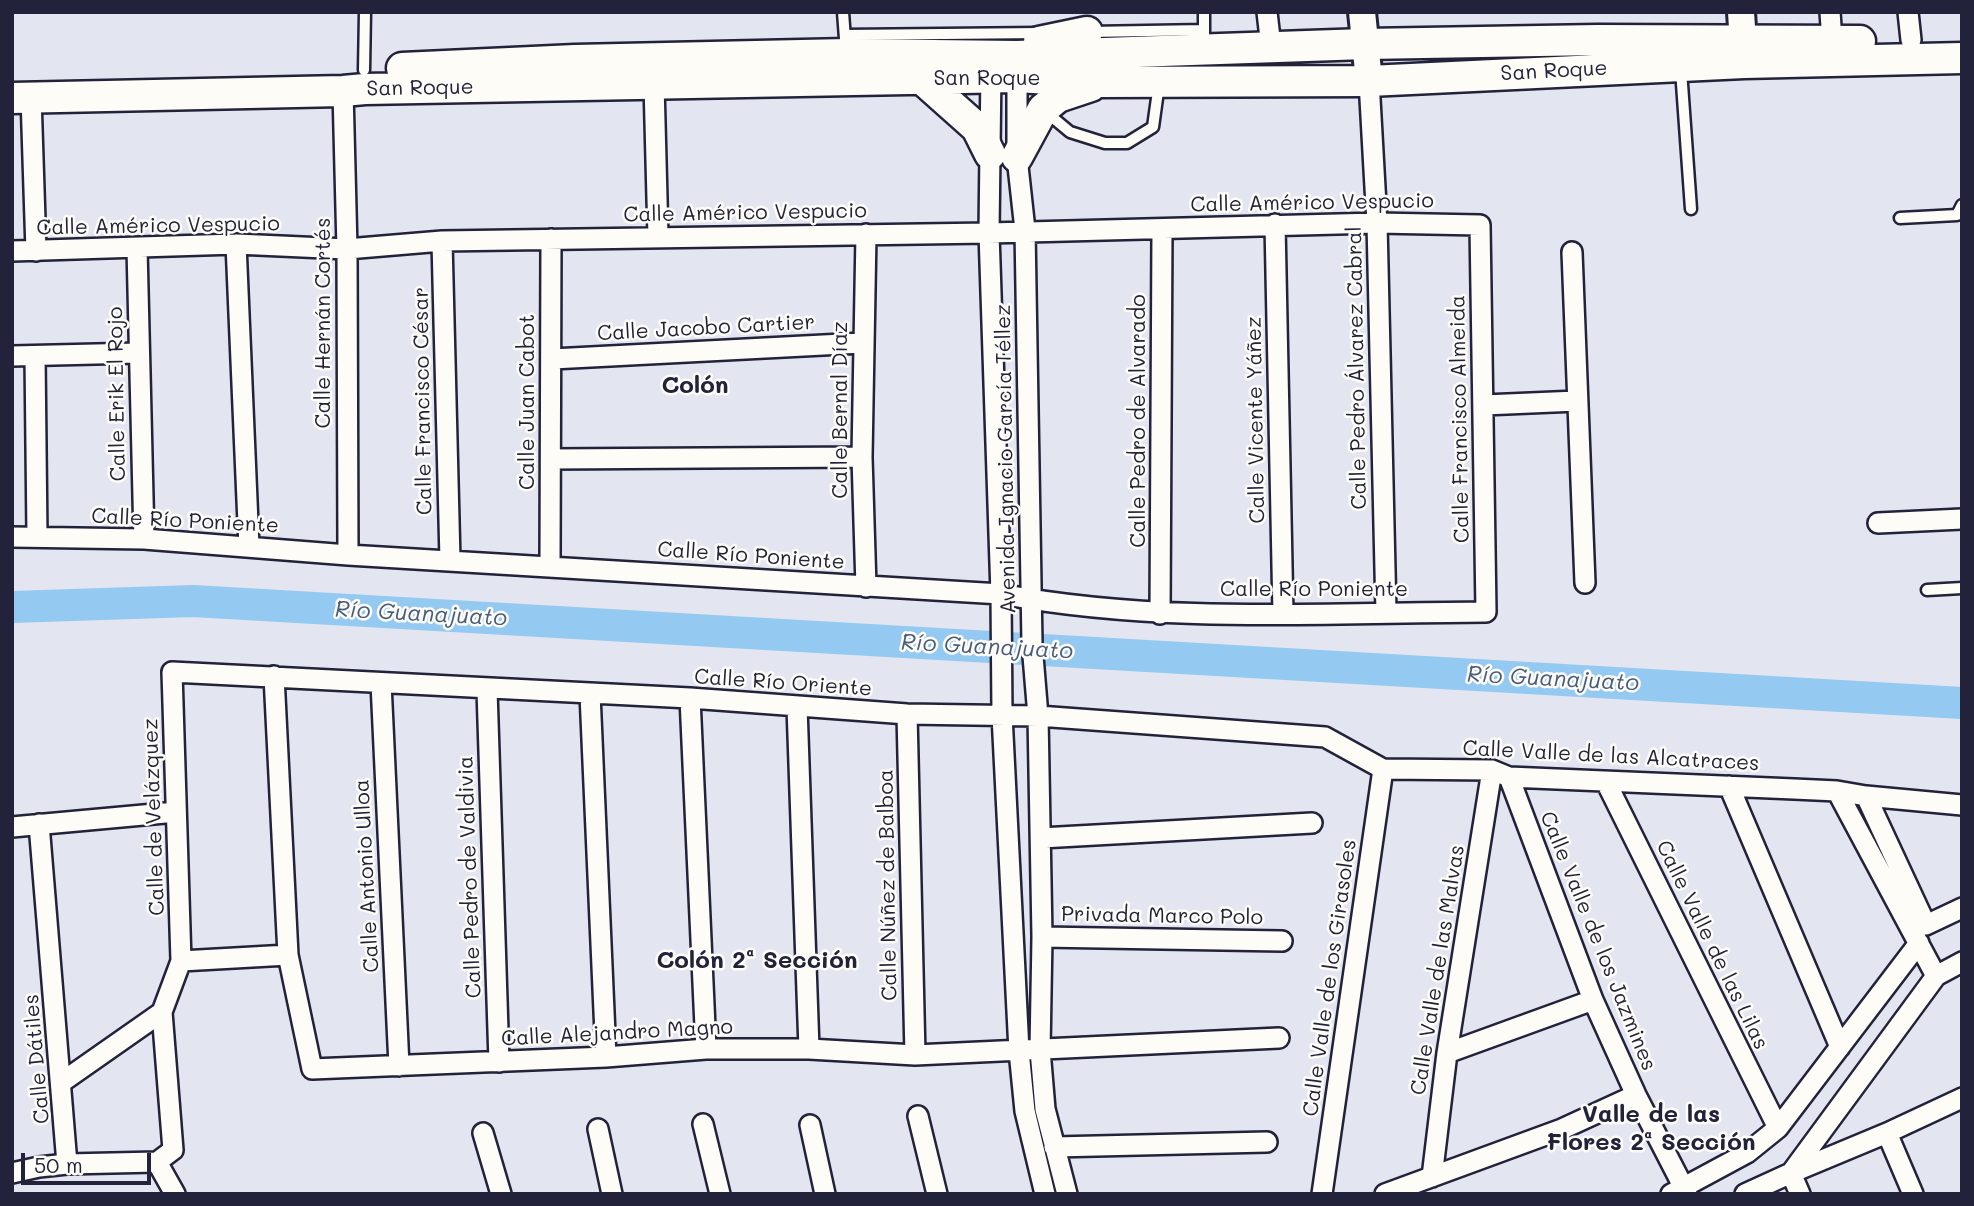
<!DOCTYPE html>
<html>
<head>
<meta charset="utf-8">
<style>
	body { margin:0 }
	#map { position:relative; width:1974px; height:1206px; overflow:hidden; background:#e3e6f0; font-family:Mali,sans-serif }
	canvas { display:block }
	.frame { position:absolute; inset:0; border:14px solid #22223b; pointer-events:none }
	.scale { position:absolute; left:21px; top:1153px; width:130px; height:32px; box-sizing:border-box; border:4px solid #22223b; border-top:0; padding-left:9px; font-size:21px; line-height:24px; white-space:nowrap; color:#22223b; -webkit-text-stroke:5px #fdfcf7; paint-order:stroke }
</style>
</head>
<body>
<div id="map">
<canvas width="1974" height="1206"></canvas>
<div class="frame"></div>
<div class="scale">50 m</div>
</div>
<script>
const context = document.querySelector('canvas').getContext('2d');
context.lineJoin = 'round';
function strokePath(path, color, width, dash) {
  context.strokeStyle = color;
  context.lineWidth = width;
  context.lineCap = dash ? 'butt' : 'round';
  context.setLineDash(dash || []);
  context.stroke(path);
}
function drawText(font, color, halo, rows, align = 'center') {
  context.font = font + ' Mali,sans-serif';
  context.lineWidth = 5;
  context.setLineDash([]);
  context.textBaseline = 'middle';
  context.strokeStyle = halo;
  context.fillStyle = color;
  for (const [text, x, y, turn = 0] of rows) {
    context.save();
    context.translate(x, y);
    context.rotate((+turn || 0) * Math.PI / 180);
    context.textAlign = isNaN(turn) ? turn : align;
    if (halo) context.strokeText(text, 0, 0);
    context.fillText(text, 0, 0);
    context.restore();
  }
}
const river = new Path2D(`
	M 12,607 L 193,601 L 1962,703`);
const lane = new Path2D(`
	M 843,12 L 845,39
	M 1204,12 L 1204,36
	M 1089,32 L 1204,30
	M 845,35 L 1039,33
	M 364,70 L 365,12
	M 1681,70 L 1691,209
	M 1046,112 L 1070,132 L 1105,143 L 1127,143 L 1153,127 L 1159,84
	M 1900,218 L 1957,215 L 1962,205
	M 1927,590 L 1962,588`);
const street = new Path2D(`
	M 1267,12 L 1271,47
	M 1830,12 L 1832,41
	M 1908,12 L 1911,40
	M 991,68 L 989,233 L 1001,594 L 1002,715 L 1019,1051 L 1025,1111 L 1045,1194
	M 1017,68 L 1017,157 L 1025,230 L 1032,644 L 1038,716 L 1042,937 L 1040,1050 L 1045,1109 L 1067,1194
	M 1369,81 L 1377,223 L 1386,613
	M 654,84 L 658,237
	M 343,91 L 347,249 L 348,555
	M 31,97 L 36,251
	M 1275,224 L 1283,614
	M 866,234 L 862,457 L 866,587
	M 442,241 L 450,560
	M 236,244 L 249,547
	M 137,248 L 144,539
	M 12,251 L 236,244 L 347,249 L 442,241 L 989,233 L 1377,223 L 1480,225 L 1486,612 C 1324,613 1160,624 1001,594 L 348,555 L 144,539 L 12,537
	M 1572,252 L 1585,583
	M 12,356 L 138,353
	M 35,356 L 37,537
	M 552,359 L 862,343
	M 1484,405 L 1577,401
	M 551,459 L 862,457
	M 1878,523 L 1962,519
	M 550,565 L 551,239
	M 1160,614 L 1162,229
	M 274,676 L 288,955 L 312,1069 L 606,1057 L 706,1049 L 809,1049 L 915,1055 L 1279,1038
	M 381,683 L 399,1066
	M 487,690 L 499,1062
	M 590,694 L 606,1057
	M 690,698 L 706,1049
	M 797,707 L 809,1049
	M 907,714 L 915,1055
	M 1509,777 L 1593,1000 L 1636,1095 L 1687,1194
	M 1606,782 L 1778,1128
	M 1729,786 L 1840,1047
	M 1837,791 L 1936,976
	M 1962,805 L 1866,796 L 1926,925 L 1962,908
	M 39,824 L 67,1164
	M 12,827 L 176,812
	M 1041,838 L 1312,823
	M 1042,937 L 1282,941
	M 181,961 L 288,955
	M 1447,1053 L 1593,1000
	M 62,1082 L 162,1012
	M 918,1116 L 937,1194
	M 703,1124 L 720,1194
	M 810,1125 L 825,1194
	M 598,1129 L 612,1194
	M 483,1133 L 501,1194
	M 1887,1133 L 1913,1194
	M 1054,1147 L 1267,1142
	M 157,1162 L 175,1194
	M 12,1173 L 39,1167 L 67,1164 L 157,1162 L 173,1150 L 162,1012 L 181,961 L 172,672 L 690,698 L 907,714 L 1038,716 L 1325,737 L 1383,769 L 1492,770 L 1509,777 L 1794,789 L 1837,791 L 1866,796
	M 1432,1177 L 1447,1053 L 1492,770
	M 1322,1194 L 1383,769
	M 1385,1194 L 1562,1129 L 1636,1095
	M 1671,1194 L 1747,1153 L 1778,1128 L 1919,943
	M 1745,1194 L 1791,1173 L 1936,976 L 1962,962
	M 1800,1194 L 1791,1173 L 1887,1133 L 1962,1098`);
const secondary = new Path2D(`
	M 1362,12 L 1369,81
	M 1741,12 L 1744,59`);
const primary = new Path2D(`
	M 1039,42 L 1087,32
	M 402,68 L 575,60 L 847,54 L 1017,56 L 1365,44 L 1598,40 L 1860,41
	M 922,79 L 977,128 L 990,154
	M 12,98 L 343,91 L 365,89 L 1017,77 L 1100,82 L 1369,81 L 1744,63 L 1962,58
	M 1017,157 L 1043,109 L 1058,97 L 1091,86`);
const streetNames = [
	["San Roque",1554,71,-3],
	["San Roque",987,79],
	["San Roque",420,88,-1],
	["Calle Américo Vespucio",1312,203,-1],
	["Calle Américo Vespucio",745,213,-1],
	["Calle Américo Vespucio",158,226,-1],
	["Calle Hernán Cortés",324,323,-90],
	["Calle Jacobo Cartier",706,328,-3],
	["Calle Pedro Álvarez Cabral",1357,368,-91],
	["Calle Erik El Rojo",117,394,-91],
	["Calle Francisco César",423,401,-91],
	["Calle Juan Cabot",528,402,-90],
	["Calle Bernal Díaz",841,410,-90],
	["Calle Francisco Almeida",1460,419,-91],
	["Calle Vicente Yáñez",1256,420,-91],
	["Calle Pedro de Alvarado",1139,421,-90],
	["Avenida Ignacio García Téllez",1006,459,-91],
	["Calle Río Poniente",185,521,3],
	["Calle Río Poniente",751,556,4],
	["Calle Río Poniente",1314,590],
	["Calle Río Oriente",783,683,4],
	["Calle Valle de las Alcatraces",1611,756,3],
	["Calle de Velázquez",154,817,-92],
	["Calle Antonio Ulloa",367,876,-93],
	["Calle Pedro de Valdivia",470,877,-92],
	["Calle Núñez de Balboa",888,885,-91],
	["Privada Marco Polo",1162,916,1],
	["Calle Valle de los Jazmines",1598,941,68],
	["Calle Valle de las Lilas",1712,945,64],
	["Calle Valle de las Malvas",1438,970,-81],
	["Calle Valle de los Girasoles",1330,978,-82],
	["Calle Alejandro Magno",617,1033,-3],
	["Calle Dátiles",37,1059,-95]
];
const waterNames = [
	["Río Guanajuato",421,614,3],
	["Río Guanajuato",987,647,3],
	["Río Guanajuato",1553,679,3]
];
const quarterNames = [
	["Colón",695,386],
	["Colón 2ª Sección",757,961],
	["Valle de las",1651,1115],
	["Flores 2ª Sección",1651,1143]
];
strokePath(river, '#94c9f2', 32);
strokePath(lane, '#22223b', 15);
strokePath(street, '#22223b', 24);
strokePath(secondary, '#22223b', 32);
strokePath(primary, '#22223b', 35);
strokePath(lane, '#fdfcf7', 10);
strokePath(street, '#fdfcf7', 19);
strokePath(secondary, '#fdfcf7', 26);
strokePath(primary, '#fdfcf7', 30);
drawText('21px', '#22223b', '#fdfcf7', streetNames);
drawText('italic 23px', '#4a5c7b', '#fdfcf7', waterNames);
drawText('bold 24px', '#22223b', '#fdfcf7', quarterNames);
</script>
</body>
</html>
